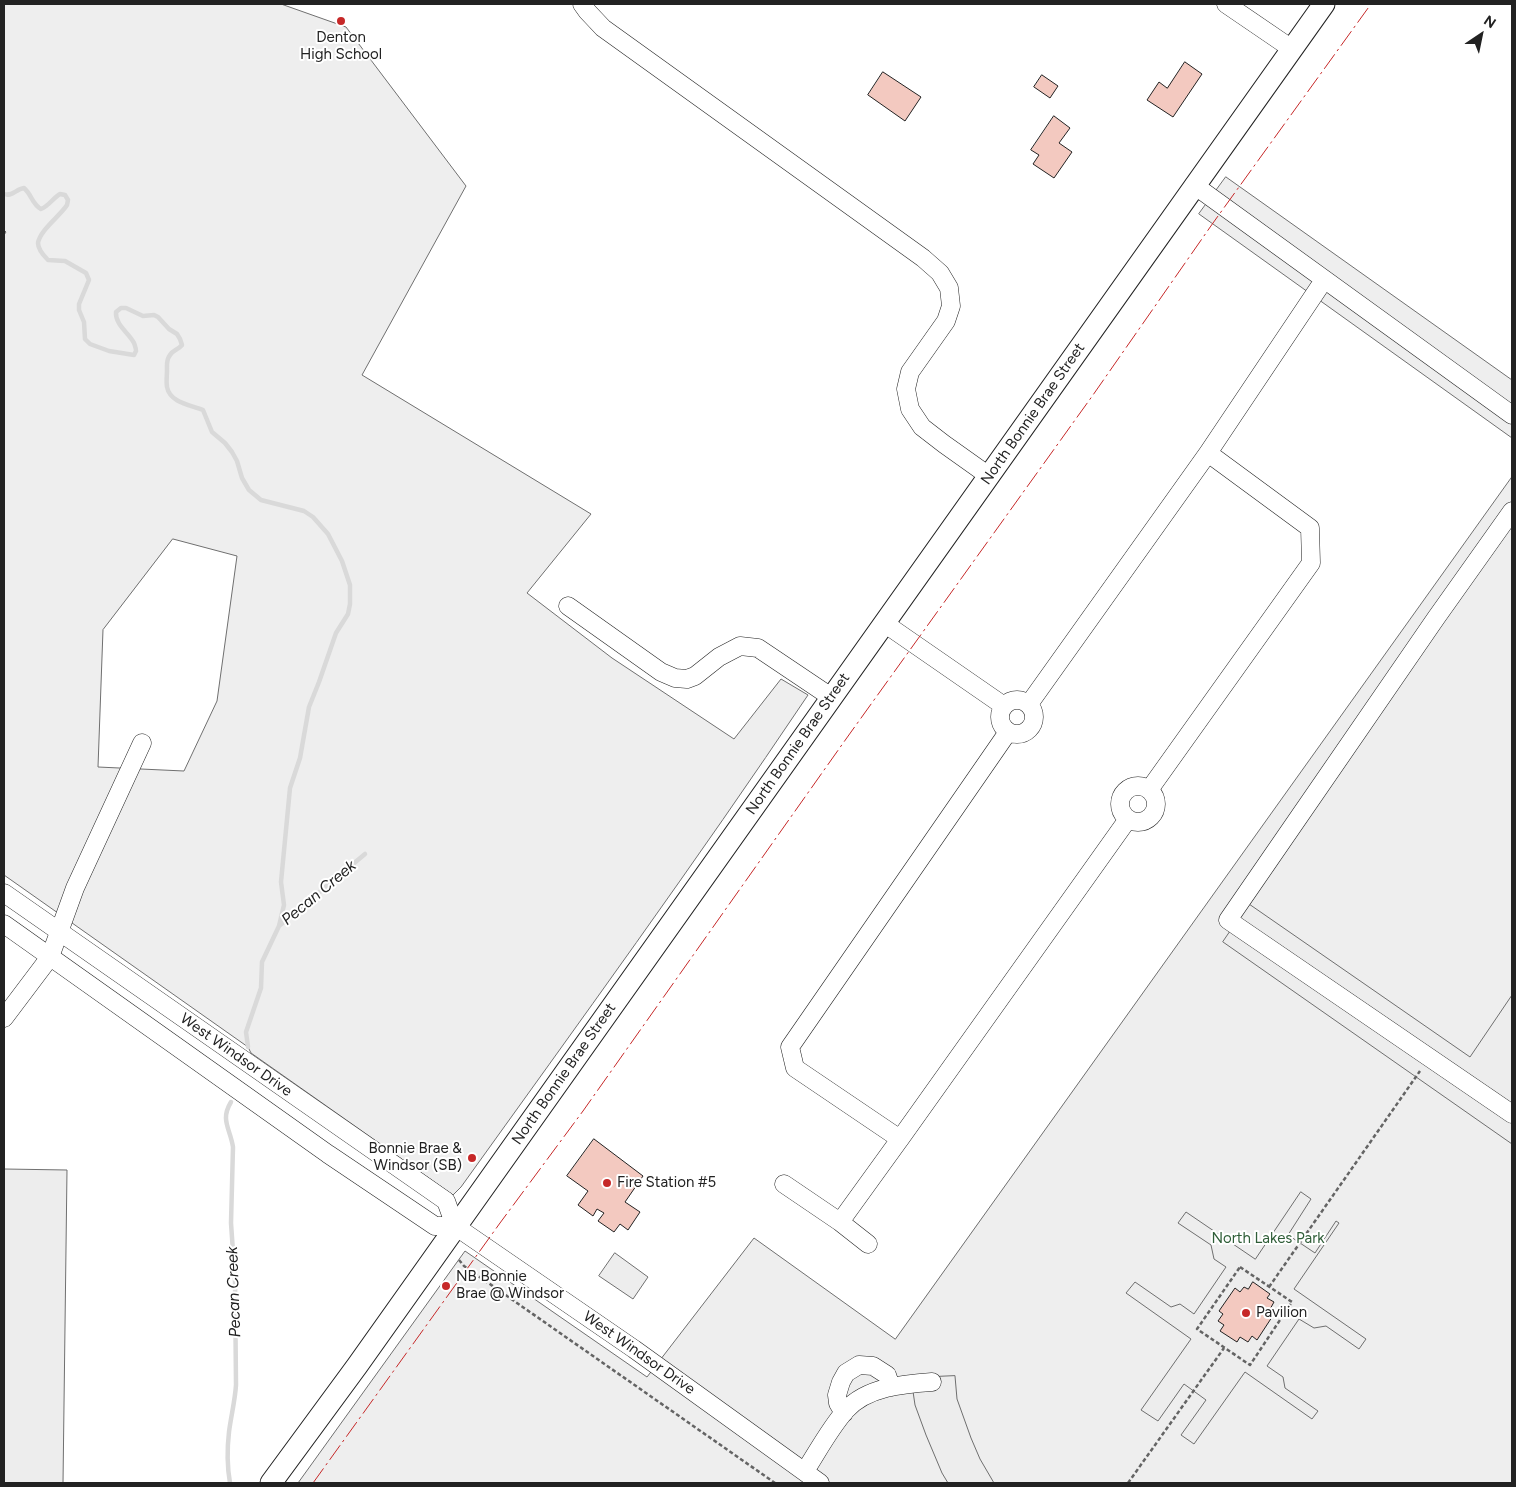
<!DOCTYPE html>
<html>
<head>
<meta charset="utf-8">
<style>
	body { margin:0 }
	#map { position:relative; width:1516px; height:1487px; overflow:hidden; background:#fff; font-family:Figtree,sans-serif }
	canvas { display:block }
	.frame { position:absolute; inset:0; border:5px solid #222; pointer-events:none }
	.north { position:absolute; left:1456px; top:10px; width:50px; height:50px; -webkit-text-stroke:4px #fff; paint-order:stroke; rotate:34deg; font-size:14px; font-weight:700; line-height:20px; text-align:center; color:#222 }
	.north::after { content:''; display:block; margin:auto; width:18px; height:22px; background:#222; clip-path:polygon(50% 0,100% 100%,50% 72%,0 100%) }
</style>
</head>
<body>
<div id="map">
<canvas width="1516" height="1487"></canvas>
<div class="frame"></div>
<div class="north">N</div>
</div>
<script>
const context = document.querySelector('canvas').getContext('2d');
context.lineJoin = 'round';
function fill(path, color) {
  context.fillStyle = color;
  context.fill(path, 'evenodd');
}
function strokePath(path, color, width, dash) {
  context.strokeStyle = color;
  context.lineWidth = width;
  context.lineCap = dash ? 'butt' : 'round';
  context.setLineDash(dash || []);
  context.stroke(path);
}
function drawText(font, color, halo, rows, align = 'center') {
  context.font = font + ' Figtree,sans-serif';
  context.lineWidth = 4;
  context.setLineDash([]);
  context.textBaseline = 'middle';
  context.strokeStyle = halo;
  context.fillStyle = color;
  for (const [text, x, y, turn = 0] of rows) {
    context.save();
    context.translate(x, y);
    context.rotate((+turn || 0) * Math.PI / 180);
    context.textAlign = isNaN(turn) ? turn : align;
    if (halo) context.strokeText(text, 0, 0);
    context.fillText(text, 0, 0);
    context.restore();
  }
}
const green = new Path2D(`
	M 4,4 L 281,4 L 346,27 L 466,186 L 362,375 L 591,514 L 527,593 L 612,658 L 734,739 L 781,679 L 808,695 C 696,862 578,1024 461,1187 L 453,1195 L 251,1053 L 248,1047 L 4,875 L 4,235 L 6,232 L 4,230 ZM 173,539 L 237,556 L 217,701 L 184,771 L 98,767 L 103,630 Z
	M 1226,177 L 1512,380 L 1512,438 L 1199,214 Z
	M 1512,477 L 1512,1483 L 298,1483 L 465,1251 L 647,1377 L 754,1238 L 895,1339 Z`);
const parking = new Path2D(`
	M 1249,904 L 1470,1057 L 1512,995 L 1512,1144 L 1223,942 Z
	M 4,1169 L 67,1170 L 63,1483 L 4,1483 Z
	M 1301,1192 L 1311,1199 L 1288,1235 L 1315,1253 L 1336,1221 L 1339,1223 L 1294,1289 L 1366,1339 L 1359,1349 L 1326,1326 L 1314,1328 L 1299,1319 L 1267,1366 L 1283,1377 L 1285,1388 L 1318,1411 L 1312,1419 L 1245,1372 L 1194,1444 L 1181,1435 L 1206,1400 L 1184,1384 L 1158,1421 L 1141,1410 L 1191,1339 L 1126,1293 L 1135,1282 L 1171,1307 L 1180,1304 L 1194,1314 L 1226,1267 L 1214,1259 L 1211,1245 L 1178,1223 L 1186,1212 L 1255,1259 Z
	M 615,1253 L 648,1277 L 633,1299 L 599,1276 Z
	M 955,1376 L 957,1399 L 971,1438 L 980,1459 L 994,1483 L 948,1483 L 942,1473 L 926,1435 L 915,1405 L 911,1378 Z`);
const stream = new Path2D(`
	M 4,194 C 12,197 16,189 24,188 C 32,195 32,204 41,209 C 49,206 53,198 60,194 L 65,195 L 68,200 L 67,205 C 60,216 40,230 38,243 C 38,250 44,256 48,260 L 65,261 L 86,273 L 89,280 L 79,304 L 79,310 L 84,322 L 85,339 L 90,344 L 109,351 L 134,355 L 136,351 C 136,348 135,346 134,343 C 129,333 115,325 116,312 L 121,308 L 126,308 L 143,316 L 154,315 L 158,317 L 169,329 L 177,334 L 180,339 L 182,345 C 178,350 173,350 170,355 C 166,360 167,365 167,370 C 167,376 166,381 167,387 C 170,403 191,405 203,410 L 212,432 L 225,443 L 232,452 L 237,461 L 242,478 L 249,490 L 261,500 L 304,511 L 313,517 L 328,534 L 342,561 L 350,585 L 350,604 L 348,614 L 336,633 L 319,682 L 309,707 L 300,758 L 290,788 L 281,882 L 284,905 L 279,926
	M 248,1047 L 246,1032 L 261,988 L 262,962 L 279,926 L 365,854
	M 230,1483 C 227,1466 227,1449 229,1432 C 231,1416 235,1401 236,1385 L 235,1281 L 231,1223 L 233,1147 C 230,1128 220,1120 231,1102`);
const building = new Path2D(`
	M 1185,62 L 1202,74 L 1173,117 L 1147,100 L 1159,82 L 1167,88 Z
	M 883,72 L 921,97 L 905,121 L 868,95 Z
	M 1042,75 L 1058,86 L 1050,98 L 1034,87 Z
	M 1054,116 L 1070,128 L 1059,143 L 1072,152 L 1054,178 L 1033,164 L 1039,155 L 1031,150 Z
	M 594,1139 L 643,1176 L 625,1202 L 640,1212 L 628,1230 L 620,1224 L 614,1232 L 598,1221 L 604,1213 L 597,1209 L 593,1216 L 578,1205 L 588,1191 L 567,1176 Z
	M 1253,1282 L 1270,1294 L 1267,1298 L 1274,1302 L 1269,1311 L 1274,1314 L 1257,1340 L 1252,1336 L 1248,1342 L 1240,1337 L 1237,1342 L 1220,1331 L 1224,1325 L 1218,1321 L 1223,1314 L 1219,1311 L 1235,1288 L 1240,1292 L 1244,1287 L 1248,1289 Z`);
const path = new Path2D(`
	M 459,1260 L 464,1266 L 775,1483
	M 1240,1267 L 1292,1302 L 1250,1365 L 1197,1329 Z
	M 1269,1287 L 1420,1071
	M 1128,1483 L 1224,1348`);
const minor = new Path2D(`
	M 582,4 L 587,11 L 603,28 L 923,258 L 940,273 L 949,288 L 951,306 L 946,321 L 910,372 L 906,389 L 910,409 L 922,427 L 944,444 L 989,476
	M 1226,4 L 1292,49
	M 1194,185 L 1512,415
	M 1208,453 L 1324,280
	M 1512,511 L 1436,618 L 1228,920 L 1512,1114
	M 568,606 L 661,672 L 675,678 L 687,679 L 695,676 L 719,657 L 740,646 L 758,648 L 831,697
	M 884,623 L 1004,706
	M1000 717a17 17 0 1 1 34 0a17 17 0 1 1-34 0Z
	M 1029,704 L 1208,453 L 1310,528 L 1311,563 L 1149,790
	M1120 804a18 18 0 1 1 36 0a18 18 0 1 1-36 0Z
	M 4,893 L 446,1201 L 455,1226
	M 4,924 L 328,1154 L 435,1226 L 455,1226 L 634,1349 L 820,1483
	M 4,1018 L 50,957 L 75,888 L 142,743
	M 900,1139 L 1128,819
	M 784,1184 L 840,1222
	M 868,1244 L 840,1222 L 900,1139 L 795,1068 L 790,1047 L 1008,732
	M 844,1413 L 838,1403 L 837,1395 L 841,1382 L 846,1373 L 859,1365 L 873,1366 L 887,1375 L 891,1387
	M 805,1471 C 818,1451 830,1428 846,1410 C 867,1387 903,1384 932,1382`);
const major = new Path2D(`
	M 271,1483 L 357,1366 L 1324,4`);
const power = new Path2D(`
	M 313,1483 L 500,1223 L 583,1111 L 846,739 L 1093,395 L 1213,223 L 1371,4`);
const markers = [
	[341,21,5,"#c62828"],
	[472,1158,5,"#c62828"],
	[607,1183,5,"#c62828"],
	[446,1286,5,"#c62828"],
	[1246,1313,5,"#c62828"]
];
const poiNames = [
	["Denton",341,38,"center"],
	["High School",341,55,"center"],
	["Bonnie Brae &",462,1149,"right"],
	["Windsor (SB)",462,1166,"right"],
	["Fire Station #5",617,1183],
	["NB Bonnie",456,1277],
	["Brae @ Windsor",456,1294],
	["Pavilion",1256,1313]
];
const streetNames = [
	["North Bonnie Brae Street",1033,414,-55],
	["North Bonnie Brae Street",798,744,-55],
	["West Windsor Drive",236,1055,35],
	["North Bonnie Brae Street",564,1074,-55],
	["West Windsor Drive",639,1353,35]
];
const parkNames = [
	["North Lakes Park",1268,1239]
];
const waterNames = [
	["Pecan Creek",319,893,-40],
	["Pecan Creek",234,1292,-92]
];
fill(green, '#eee');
strokePath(green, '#6f6f6f', 1);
fill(parking, '#ededed');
strokePath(parking, '#6f6f6f', 1);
strokePath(stream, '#d9d9d9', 4.5);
fill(building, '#f3c9c0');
strokePath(building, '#222', 1);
strokePath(minor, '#222', 19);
strokePath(major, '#222', 23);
strokePath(path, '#646464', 2.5, [4, 2.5]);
strokePath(minor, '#fff', 18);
strokePath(major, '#fff', 21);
strokePath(power, '#c62828', 1, [18, 4, 2.5, 4]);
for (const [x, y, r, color] of markers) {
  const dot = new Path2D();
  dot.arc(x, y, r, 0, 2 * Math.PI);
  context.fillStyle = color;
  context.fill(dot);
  strokePath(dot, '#fff', 2);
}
drawText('15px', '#222', '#fff', poiNames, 'left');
drawText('15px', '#222', '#fff', streetNames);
drawText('15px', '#2f5e38', '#fff', parkNames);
drawText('italic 16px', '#222', '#fff', waterNames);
</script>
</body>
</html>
